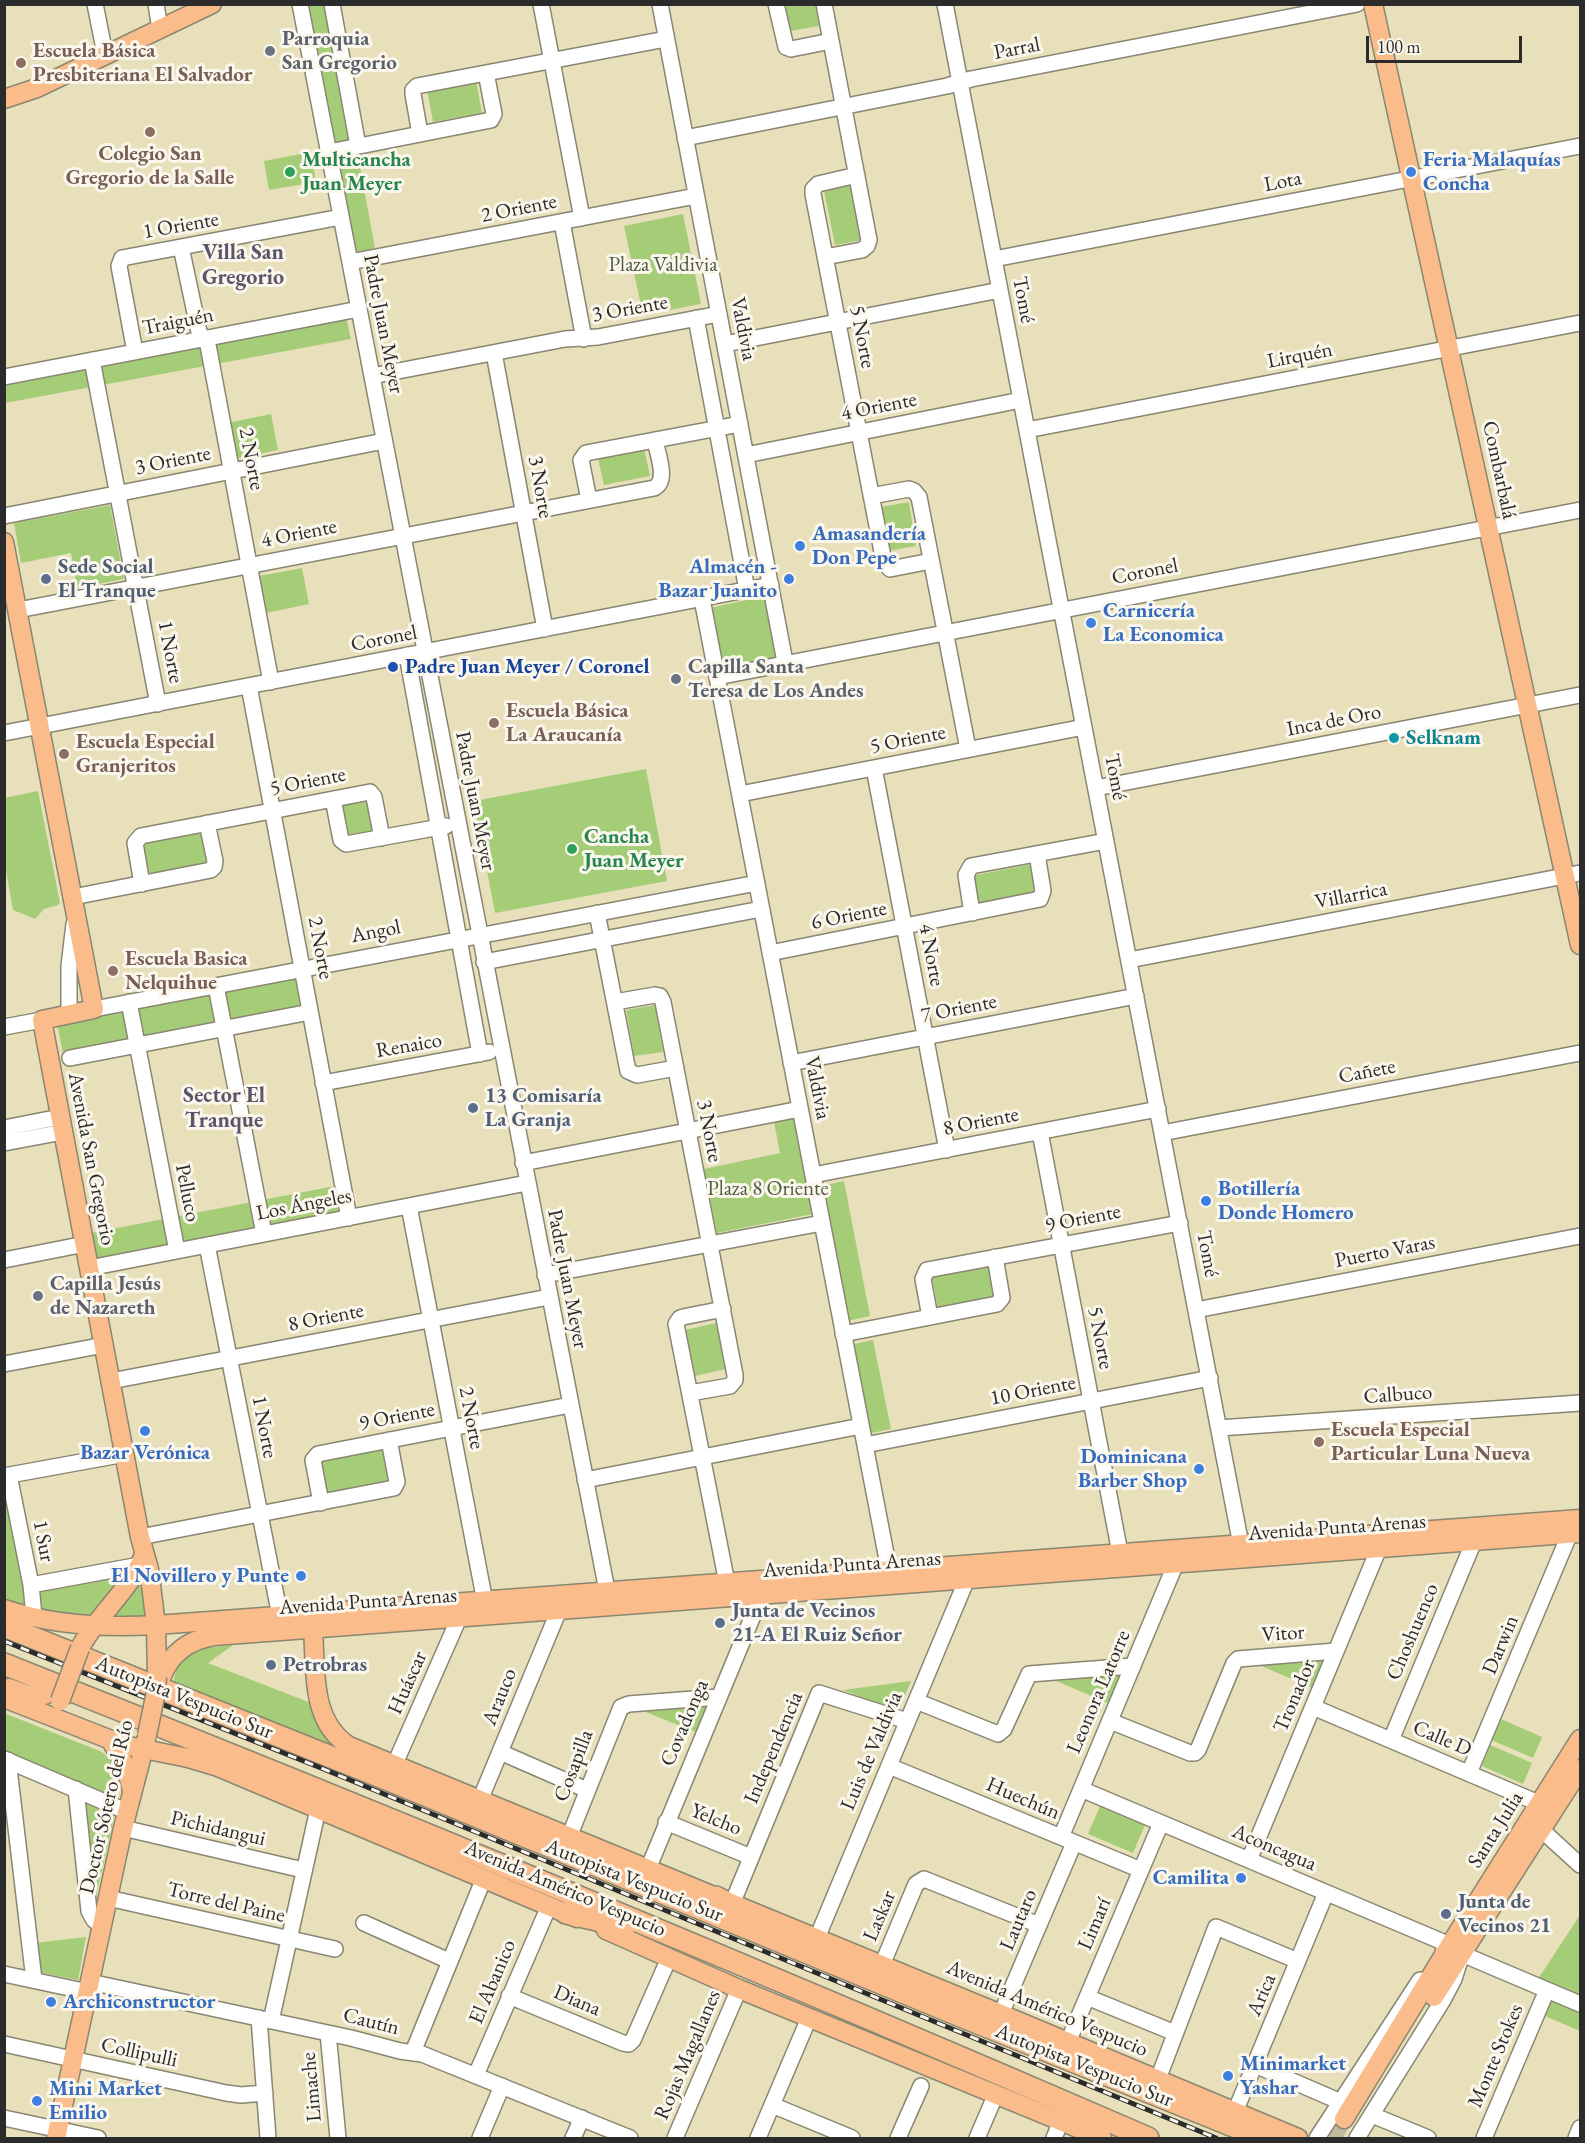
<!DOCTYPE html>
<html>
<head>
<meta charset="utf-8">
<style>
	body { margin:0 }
	#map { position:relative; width:1585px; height:2143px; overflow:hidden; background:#e7e0ba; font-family:"EB Garamond",serif }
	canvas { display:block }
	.frame { position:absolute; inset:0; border:6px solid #2b2b2b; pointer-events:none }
	.scale { position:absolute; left:1366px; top:36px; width:156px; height:27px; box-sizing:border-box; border:3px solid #2b2b2b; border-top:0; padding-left:8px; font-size:18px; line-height:21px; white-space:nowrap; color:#2b2b2b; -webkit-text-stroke:4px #fbf7ec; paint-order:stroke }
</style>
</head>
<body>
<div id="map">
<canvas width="1585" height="2143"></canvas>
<div class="frame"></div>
<div class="scale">100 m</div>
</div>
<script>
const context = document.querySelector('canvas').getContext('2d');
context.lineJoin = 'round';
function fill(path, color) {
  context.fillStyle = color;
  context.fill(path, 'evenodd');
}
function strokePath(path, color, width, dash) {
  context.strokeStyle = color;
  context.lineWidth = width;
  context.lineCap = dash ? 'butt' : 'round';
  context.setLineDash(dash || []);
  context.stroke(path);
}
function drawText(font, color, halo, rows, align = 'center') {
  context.font = font + ' "EB Garamond",serif';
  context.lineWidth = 6;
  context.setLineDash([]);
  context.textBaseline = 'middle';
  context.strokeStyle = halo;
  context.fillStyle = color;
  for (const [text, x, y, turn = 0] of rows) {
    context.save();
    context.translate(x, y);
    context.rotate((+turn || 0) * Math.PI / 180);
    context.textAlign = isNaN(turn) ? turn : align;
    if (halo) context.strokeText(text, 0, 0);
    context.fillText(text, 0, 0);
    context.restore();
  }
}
const green = new Path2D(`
	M 309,5 L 330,5 L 375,248 L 359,252 L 353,249 L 334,159 L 338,156 Z
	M 785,5 L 815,5 L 819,26 L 790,31 Z
	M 476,80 L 482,113 L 433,122 L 427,89 Z
	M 311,152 L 316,182 L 269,190 L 264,161 Z
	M 852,184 L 863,240 L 835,245 L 824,191 Z
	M 683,214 L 701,304 L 643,315 L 624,226 Z
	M 346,317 L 351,339 L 5,403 L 5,380 Z
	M 271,414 L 278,450 L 235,459 L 227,423 Z
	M 644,448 L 650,476 L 604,485 L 598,458 Z
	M 909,502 L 916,546 L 888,551 L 880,507 Z
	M 110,505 L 124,579 L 77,588 L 71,553 L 21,563 L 14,523 Z
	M 302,568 L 309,604 L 266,613 L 259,576 Z
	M 766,596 L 779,662 L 722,673 L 709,608 Z
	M 646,769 L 667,881 L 495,913 L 474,801 Z
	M 38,791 L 60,903 L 58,905 L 44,909 L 35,919 L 13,910 L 5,865 L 4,798 Z
	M 371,801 L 377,834 L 347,840 L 339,806 Z
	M 205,830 L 211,865 L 147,876 L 141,841 Z
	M 1032,864 L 1037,896 L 977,907 L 971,876 Z
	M 296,979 L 303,1018 L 65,1063 L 57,1023 Z
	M 655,1005 L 663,1052 L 634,1056 L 626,1010 Z
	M 795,1118 L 813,1214 L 717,1233 L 704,1169 L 780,1153 L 774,1122 Z
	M 844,1181 L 870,1316 L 847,1321 L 821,1186 Z
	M 335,1186 L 340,1214 L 97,1260 L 91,1233 Z
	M 987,1267 L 990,1269 L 995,1296 L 993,1300 L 938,1309 L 932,1277 Z
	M 716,1323 L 726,1369 L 695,1376 L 685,1330 Z
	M 873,1340 L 891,1429 L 867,1434 L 850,1345 Z
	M 385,1445 L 391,1484 L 325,1495 L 319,1456 Z
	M 5,1485 L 7,1487 L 27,1607 L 5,1602 Z
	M 146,1567 L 149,1619 L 108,1622 Z
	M 129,1570 L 95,1617 L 35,1611 L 34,1588 Z
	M 233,1645 L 208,1663 L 311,1703 C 314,1724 326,1736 341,1750 L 173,1682 L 179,1660 L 194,1649 Z
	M 1327,1659 L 1315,1689 L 1252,1662 Z
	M 1122,1675 L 1110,1704 L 1047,1677 Z
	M 911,1681 L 898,1712 L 843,1690 Z
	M 711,1702 L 698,1733 L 643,1711 Z
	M 4,1713 L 102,1752 C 115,1763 123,1784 105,1795 L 5,1752 Z
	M 1501,1719 L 1542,1737 L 1533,1758 L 1491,1740 Z
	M 1490,1745 L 1532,1763 L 1523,1784 L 1482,1766 Z
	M 86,1802 L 115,1814 L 95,1901 Z
	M 1100,1806 L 1145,1825 L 1133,1853 L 1088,1834 Z
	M 1580,1915 L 1580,1997 L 1538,1979 Z
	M 86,1937 L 78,1980 L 38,1972 L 35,1943 Z
	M 1551,1999 L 1580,2012 L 1580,2031 L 1545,2016 Z`);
const majorTunnel = new Path2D(`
	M 1332,2138 L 1344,2119`);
const minor = new Path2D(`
	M 95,4 L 105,54
	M 156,4 L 160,29
	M 300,4 L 609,1601
	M 332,4 L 358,146
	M 541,4 L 582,218
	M 660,4 L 785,662
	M 776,4 L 786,47 L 791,49 L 831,41
	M 824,4 L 869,240 L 867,246 L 862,250 L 825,257
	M 945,4 L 1243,1555
	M 420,134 L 413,94 L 413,90 L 417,86 L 666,39
	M 685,138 L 947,86 L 971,79 L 1357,4
	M 329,152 L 491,120 L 494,114 L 486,73
	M 857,175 L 818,184 L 813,189 L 813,194 L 884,562 L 890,569 L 931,561
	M 562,222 L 584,339
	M 181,247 L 199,332 L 208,345 L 271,682
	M 994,259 L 1580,146
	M 350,262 L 696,196
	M 696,318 L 747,590
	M 725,344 L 1000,290
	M 135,352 L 119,266 L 122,258 L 341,217
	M 494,353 L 545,629
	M 92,360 L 158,704
	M 372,376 L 565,339 L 598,337 L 719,314
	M 4,377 L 359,309
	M 1027,430 L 1580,323
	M 746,455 L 1021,400
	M 871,496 L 909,489 L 914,491 L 919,497 L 968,749
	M 589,500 L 581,460 L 586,453 L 740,424
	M 4,516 L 384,441
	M 702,599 L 891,1580
	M 18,610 L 654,488 C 669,481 657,453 655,440
	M 407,655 L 480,1054
	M 717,677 L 1580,510
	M 249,686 L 349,1218
	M 4,733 L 771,585
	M 874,768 L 947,1150
	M 1096,788 L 1580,695
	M 740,794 L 1084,727
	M 333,799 L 341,840 L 346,844 L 446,826
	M 142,884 L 135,843 L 141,836 L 370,792 L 374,797 L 382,838
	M 73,897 L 211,870 L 214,867 L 215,861 L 207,823
	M 597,913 L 628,1071 L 637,1075 L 676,1068
	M 972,913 L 966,875 L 971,866 L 1106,841
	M 770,953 L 1040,899 L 1043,891 L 1037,854
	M 1129,960 L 1580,873
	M 484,962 L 761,909
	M 216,986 L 264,1234
	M 129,1002 L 177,1251
	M 615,1002 L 655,995 L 660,996 L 663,1002 L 735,1375 L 735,1380 L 730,1386 L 690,1393
	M 94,1009 L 757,883
	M 69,1014 L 69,966 L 74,924
	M 4,1027 L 42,1020
	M 70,1058 L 310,1012
	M 791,1063 L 1136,996
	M 323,1083 L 489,1052
	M 4,1128 L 60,1117
	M 1040,1132 L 1120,1553
	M 1162,1133 L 1580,1053
	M 4,1143 L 63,1132
	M 523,1163 L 800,1109
	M 813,1175 L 1158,1109
	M 409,1206 L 485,1602
	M 207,1245 L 280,1616
	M 4,1260 L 85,1244
	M 89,1268 L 527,1183
	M 545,1275 L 822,1223
	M 723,1309 L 683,1317 L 680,1318 L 676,1324 L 727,1583
	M 1196,1310 L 1580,1236
	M 930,1317 L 923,1279 L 927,1270 L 1180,1223
	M 843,1334 L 997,1304 L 1002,1298 L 995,1257
	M 4,1364 L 104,1345
	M 111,1381 L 549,1297
	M 1219,1428 L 1580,1403
	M 865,1445 L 1210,1378
	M 9,1475 L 31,1585 L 34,1616
	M 4,1476 L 125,1454
	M 585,1480 L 861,1426
	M 321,1503 L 313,1460 L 318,1454 L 570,1405
	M 140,1537 L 394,1488 L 397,1482 L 389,1440
	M 31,1585 L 140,1565
	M 916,1701 L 998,1734 L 1004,1729 L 1029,1674 L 1133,1666
	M 1313,1707 L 1550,1808
	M 1110,1721 L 1190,1753 L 1195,1753 L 1198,1750 L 1234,1663 L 1238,1659 L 1336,1651
	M 1391,1740 L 1474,1541
	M 500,1752 L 587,1790
	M 4,1759 L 128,1812
	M 8,1760 L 34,1980
	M 394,1766 L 459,1618
	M 889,1766 L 1141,1870
	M 1469,1773 L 1570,1533
	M 76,1789 L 89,1911 L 94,1920 L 102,1926
	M 1081,1789 L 1450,1945 L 1443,1952
	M 480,1800 L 559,1610
	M 666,1822 L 751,1857
	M 1534,1823 L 1580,1865
	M 123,1828 L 303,1870
	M 569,1837 L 621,1707 L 629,1704 L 719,1697
	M 1061,1837 L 1176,1563
	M 1249,1860 L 1379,1548
	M 648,1869 L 762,1594
	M 108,1898 L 335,1949
	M 732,1904 L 819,1693 L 907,1721
	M 364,1923 L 449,1961
	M 817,1938 L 967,1579
	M 882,1965 L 916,1884 L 924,1879 L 1039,1925
	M 4,1974 L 88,1992
	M 90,1982 L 351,2038 L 400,2051 L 422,2054 L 630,2138
	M 509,1996 L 623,2043 L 629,2044 L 633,2040 L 669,1958
	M 1087,1997 L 1175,2033
	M 1001,2014 L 1074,1843
	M 259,2018 L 268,2138
	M 271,2021 L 318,1809
	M 328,2033 L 338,2138
	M 1068,2042 L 1161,1823
	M 4,2044 L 226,2093 L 241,2095 L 265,2093
	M 413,2052 L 484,1878
	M 1255,2065 L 1341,2102
	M 476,2075 L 549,1906
	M 1158,2079 L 1216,1927 L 1298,1961
	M 772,2105 L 852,2138
	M 1235,2112 L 1326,1893
	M 1372,2115 L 1428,2138
	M 4,2118 L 98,2138
	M 480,2138 L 502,2086
	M 573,2138 L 582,2118
	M 675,2138 L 739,1989
	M 758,2138 L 809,2018
	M 898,2138 L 921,2086
	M 977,2138 L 996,2094
	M 1054,2138 L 1061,2121
	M 1317,2138 L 1420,1980
	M 1357,2138 L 1443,2000 L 1454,1979 L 1462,1954 L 1580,2004
	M 1484,2138 L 1547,1990
	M 1576,2138 L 1580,2128`);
const major = new Path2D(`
	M 1373,4 L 1580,945
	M 4,99 L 37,88 L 212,4
	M 4,542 L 94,1009 L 42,1020 L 140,1537 L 149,1569 L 156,1625 L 157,1677
	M 4,1609 C 52,1625 106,1628 156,1625 L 1580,1519
	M 309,1620 L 313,1629 C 316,1670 310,1721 349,1746 L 1001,2014 L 1298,2138
	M 80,1648 C 94,1619 139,1580 144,1553
	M 161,1678 C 170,1654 188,1640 214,1636 L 1580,1533
	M 9,1688 L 29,1695 L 45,1695
	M 4,1698 L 124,1745 L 188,1758 L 218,1767 L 577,1918
	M 111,1741 L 126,1767 L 132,1791
	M 606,1930 L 739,1989 L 1102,2138
	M 1434,1997 L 1580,1769
	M 1344,2119 L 1450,1945 L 1580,1739
	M 56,2138 L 123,1828 L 146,1740`);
const highway = new Path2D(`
	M 4,1626 L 396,1783 L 963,2017 L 1263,2138
	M 4,1664 C 388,1816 769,1974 1148,2138
	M 716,1897 L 754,1918
	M 566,1913 L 597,1920 L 623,1930`);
const rail = new Path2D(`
	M 4,1641 L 321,1768 L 1216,2138`);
const majorBridge = new Path2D(`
	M 60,1701 L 80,1648
	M 147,1735 L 156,1692 L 157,1677`);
const markers = [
	[270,51,6,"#6b7280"],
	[21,63,6,"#8d6e63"],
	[150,132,6,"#8d6e63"],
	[290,172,6,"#2e9e5b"],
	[1411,172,6,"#3f7fe0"],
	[800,546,6,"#3f7fe0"],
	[46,579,6,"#5c6f8a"],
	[789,579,6,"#3f7fe0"],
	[1091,623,6,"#3f7fe0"],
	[393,667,6,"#1a4fb4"],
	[676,679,6,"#6b7280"],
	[494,723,6,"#8d6e63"],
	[1394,738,6,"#0f9aa8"],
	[64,754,6,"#8d6e63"],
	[572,849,6,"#2e9e5b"],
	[113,971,6,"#8d6e63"],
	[473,1108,6,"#5c6f8a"],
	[1206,1201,6,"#3f7fe0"],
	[38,1296,6,"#6b7280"],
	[145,1431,6,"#3f7fe0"],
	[1319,1442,6,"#8d6e63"],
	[1199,1469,6,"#3f7fe0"],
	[301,1576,6,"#3f7fe0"],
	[720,1623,6,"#5c6f8a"],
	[271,1665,6,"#5c6f8a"],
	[1241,1878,6,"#3f7fe0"],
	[1446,1914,6,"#5c6f8a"],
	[51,2002,6,"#3f7fe0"],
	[1228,2076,6,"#3f7fe0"],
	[37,2101,6,"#3f7fe0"]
];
const worshipNames = [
	["Parroquia",282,39],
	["San Gregorio",282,63],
	["Capilla Santa",688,667],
	["Teresa de Los Andes",688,691],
	["Capilla Jesús",50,1284],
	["de Nazareth",50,1308]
];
const streetNames = [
	["Parral",1017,49,-11],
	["Lota",1283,182,-11],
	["2 Oriente",519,209,-11],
	["1 Oriente",181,226,-10],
	["Tomé",1023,300,79],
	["3 Oriente",630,309,-10],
	["Traiguén",178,322,-11],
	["Padre Juan Meyer",383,324,79],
	["Valdivia",743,329,79],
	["5 Norte",862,337,79],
	["Lirquén",1300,356,-11],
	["4 Oriente",879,407,-11],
	["2 Norte",251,459,79],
	["3 Oriente",173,461,-11],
	["Combarbalá",1499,470,78],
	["3 Norte",540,487,80],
	["4 Oriente",299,534,-11],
	["Coronel",1145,572,-11],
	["Coronel",384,639,-11],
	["1 Norte",170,652,79],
	["Inca de Oro",1334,721,-11],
	["5 Oriente",908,740,-11],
	["Tomé",1115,777,79],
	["5 Oriente",308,782,-11],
	["Padre Juan Meyer",475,801,79],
	["Villarrica",1351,896,-11],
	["6 Oriente",849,916,-11],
	["Angol",376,932,-11],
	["2 Norte",320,948,79],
	["4 Norte",931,955,79],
	["7 Oriente",959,1009,-11],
	["Renaico",409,1046,-10],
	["Cañete",1367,1072,-11],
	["Valdivia",817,1088,79],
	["8 Oriente",981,1122,-11],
	["3 Norte",709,1131,79],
	["Avenida San Gregorio",91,1159,79],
	["Pelluco",187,1193,79],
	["Los Ángeles",304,1205,-11],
	["9 Oriente",1083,1219,-11],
	["Puerto Varas",1385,1252,-11],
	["Tomé",1207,1254,79],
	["Padre Juan Meyer",567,1279,79],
	["8 Oriente",326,1318,-11],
	["5 Norte",1100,1338,79],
	["10 Oriente",1033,1391,-11],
	["Calbuco",1398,1395,-4],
	["9 Oriente",397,1417,-11],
	["2 Norte",471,1418,79],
	["1 Norte",264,1427,79],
	["Avenida Punta Arenas",1337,1528,-4],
	["1 Sur",43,1541,79],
	["Avenida Punta Arenas",852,1565,-4],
	["Avenida Punta Arenas",368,1602,-4],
	["Choshuenco",1413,1632,-67],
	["Vitor",1283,1634,-4],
	["Darwin",1501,1645,-67],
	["Huáscar",408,1683,-66],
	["Leonora Latorre",1099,1692,-67],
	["Tronador",1295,1696,-67],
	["Arauco",500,1697,-68],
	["Autopista Vespucio Sur",184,1698,22],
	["Covadonga",685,1723,-67],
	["Calle D",1442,1739,23],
	["Independencia",774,1748,-67],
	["Luis de Valdivia",872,1751,-67],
	["Cosapilla",574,1766,-69],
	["Huechún",1023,1799,23],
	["Doctor Sótero del Río",107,1807,-77],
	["Yelcho",716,1820,22],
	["Pichidangui",218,1829,13],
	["Santa Julia",1496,1830,-58],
	["Aconcagua",1274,1848,23],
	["Autopista Vespucio Sur",634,1881,22],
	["Avenida Américo Vespucio",565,1889,23],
	["Torre del Paine",226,1903,13],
	["Laskar",880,1916,-67],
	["Lautaro",1019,1920,-67],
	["Limarí",1095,1924,-67],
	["El Abanico",493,1982,-67],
	["Arica",1262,1995,-67],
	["Diana",577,2001,23],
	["Avenida Américo Vespucio",1047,2009,23],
	["Cautín",371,2022,14],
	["Collipulli",139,2053,12],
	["Rojas Magallanes",688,2055,-67],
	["Monte Stokes",1496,2056,-67],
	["Autopista Vespucio Sur",1084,2066,22],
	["Limache",312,2087,-95]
];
const educationNames = [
	["Escuela Básica",33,51],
	["Presbiteriana El Salvador",33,75],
	["Colegio San",150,154,"center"],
	["Gregorio de la Salle",150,178,"center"],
	["Escuela Básica",506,711],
	["La Araucanía",506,735],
	["Escuela Especial",76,742],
	["Granjeritos",76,766],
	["Escuela Basica",125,959],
	["Nelquihue",125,983],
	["Escuela Especial",1331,1430],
	["Particular Luna Nueva",1331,1454]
];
const leisureNames = [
	["Multicancha",302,160],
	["Juan Meyer",302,184],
	["Cancha",584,837],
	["Juan Meyer",584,861]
];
const shopNames = [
	["Feria Malaquías",1423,160],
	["Concha",1423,184],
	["Amasandería",812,534],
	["Don Pepe",812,558],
	["Almacén -",777,567,"right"],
	["Bazar Juanito",777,591,"right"],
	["Carnicería",1103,611],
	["La Economica",1103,635],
	["Botillería",1218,1189],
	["Donde Homero",1218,1213],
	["Bazar Verónica",145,1453,"center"],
	["Dominicana",1187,1457,"right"],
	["Barber Shop",1187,1481,"right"],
	["El Novillero y Punte",289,1576,"right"],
	["Camilita",1229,1878,"right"],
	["Archiconstructor",63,2002],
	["Minimarket",1240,2064],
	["Yashar",1240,2088],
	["Mini Market",49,2089],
	["Emilio",49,2113]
];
const parkNames = [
	["Plaza Valdivia",663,265],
	["Plaza 8 Oriente",768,1189]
];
const serviceNames = [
	["Sede Social",58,567],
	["El Tranque",58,591],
	["13 Comisaría",485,1096],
	["La Granja",485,1120],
	["Junta de Vecinos",732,1611],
	["21-A El Ruiz Señor",732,1635],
	["Petrobras",283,1665],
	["Junta de",1458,1902],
	["Vecinos 21",1458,1926]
];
const transitNames = [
	["Padre Juan Meyer / Coronel",405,667]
];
const cultureNames = [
	["Selknam",1406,738]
];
const neighbourhoodNames = [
	["Villa San",243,253],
	["Gregorio",243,278],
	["Sector El",224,1096],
	["Tranque",224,1121]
];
fill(green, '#a5cd78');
strokePath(majorTunnel, '#c1bc9d', 18, [18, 9]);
strokePath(minor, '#898672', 18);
strokePath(major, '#898672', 21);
strokePath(highway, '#898672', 24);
strokePath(minor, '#fff', 15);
strokePath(major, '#f9bc8a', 18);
strokePath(highway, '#f9bc8a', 21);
strokePath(rail, '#2b2b2b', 5);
strokePath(rail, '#fbf7ec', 3, [9]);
strokePath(majorBridge, '#898672', 21, []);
strokePath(majorBridge, '#f9bc8a', 18);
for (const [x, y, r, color] of markers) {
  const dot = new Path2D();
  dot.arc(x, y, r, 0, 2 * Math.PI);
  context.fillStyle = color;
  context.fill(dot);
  strokePath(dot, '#fbf7ec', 2);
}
drawText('bold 21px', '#5b616d', '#fbf7ec', worshipNames, 'left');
drawText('21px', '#2b2b2b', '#fbf7ec', streetNames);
drawText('bold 21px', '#785e54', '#fbf7ec', educationNames, 'left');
drawText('bold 21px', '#27864d', '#fbf7ec', leisureNames, 'left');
drawText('bold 21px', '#366cbe', '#fbf7ec', shopNames, 'left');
drawText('21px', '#505c42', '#fbf7ec', parkNames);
drawText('bold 21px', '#4e5e75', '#fbf7ec', serviceNames, 'left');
drawText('bold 21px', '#164399', '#fbf7ec', transitNames, 'left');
drawText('bold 21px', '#0d838f', '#fbf7ec', cultureNames, 'left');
drawText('bold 22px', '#5b556c', '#fbf7ec', neighbourhoodNames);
</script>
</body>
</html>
